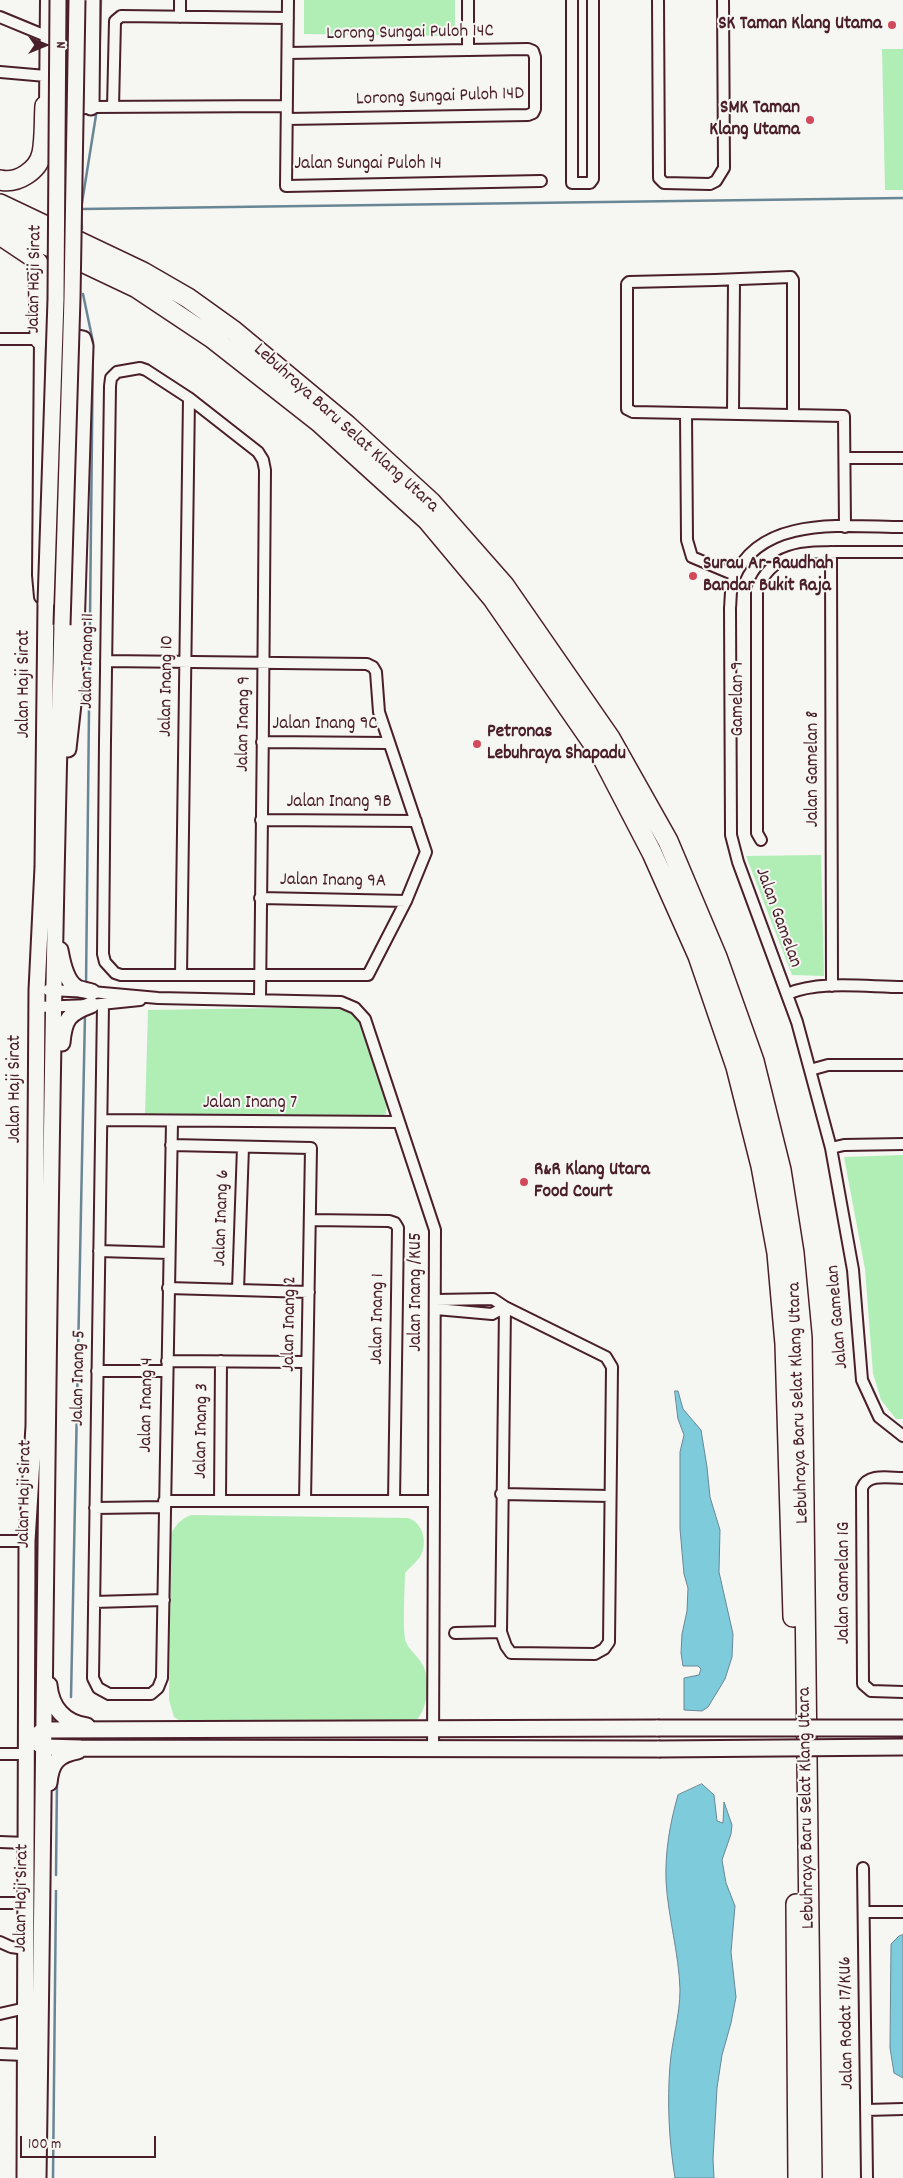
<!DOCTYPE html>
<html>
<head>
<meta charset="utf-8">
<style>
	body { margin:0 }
	#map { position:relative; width:903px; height:2178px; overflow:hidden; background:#f6f6f2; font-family:Dekko,sans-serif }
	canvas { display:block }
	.north { position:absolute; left:20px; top:20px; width:50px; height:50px; -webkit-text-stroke:4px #f6f6f2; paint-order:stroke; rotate:90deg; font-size:14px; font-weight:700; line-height:20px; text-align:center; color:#4a1f2b }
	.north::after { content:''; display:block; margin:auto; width:18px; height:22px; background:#4a1f2b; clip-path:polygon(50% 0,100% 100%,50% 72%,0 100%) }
	.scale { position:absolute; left:20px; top:2136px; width:136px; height:22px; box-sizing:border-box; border:2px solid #4a1f2b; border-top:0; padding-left:6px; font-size:15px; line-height:18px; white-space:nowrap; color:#4a1f2b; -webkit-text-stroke:4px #f6f6f2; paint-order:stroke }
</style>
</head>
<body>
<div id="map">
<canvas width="903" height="2178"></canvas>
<div class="north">N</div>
<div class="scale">100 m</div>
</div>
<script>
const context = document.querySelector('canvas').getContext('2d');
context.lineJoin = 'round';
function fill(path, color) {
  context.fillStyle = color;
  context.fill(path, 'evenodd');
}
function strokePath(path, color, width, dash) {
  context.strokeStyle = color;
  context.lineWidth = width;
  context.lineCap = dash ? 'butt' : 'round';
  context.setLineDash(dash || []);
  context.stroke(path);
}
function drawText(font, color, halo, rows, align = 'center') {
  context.font = font + ' Dekko,sans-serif';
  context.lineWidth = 4;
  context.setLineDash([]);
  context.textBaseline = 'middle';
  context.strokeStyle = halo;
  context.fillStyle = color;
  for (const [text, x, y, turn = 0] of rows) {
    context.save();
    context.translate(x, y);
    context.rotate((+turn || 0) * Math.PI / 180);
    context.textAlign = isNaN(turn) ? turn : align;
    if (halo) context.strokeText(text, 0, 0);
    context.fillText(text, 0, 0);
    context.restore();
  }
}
const green = new Path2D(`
	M 304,0 L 455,0 L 455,36 L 304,34 Z
	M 882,49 L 903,49 L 903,190 L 885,190 Z
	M 821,855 L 824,976 L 792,975 L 746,856 Z
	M 343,1007 L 353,1013 L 359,1023 L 387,1104 L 386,1114 L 380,1116 L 145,1116 L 148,1010 Z
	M 903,1155 L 903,1419 L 896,1419 L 881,1400 L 873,1373 L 865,1269 L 844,1157 Z
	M 191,1515 L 408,1518 C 422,1522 428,1541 421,1555 C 418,1561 410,1567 405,1573 C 405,1584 402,1635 406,1642 C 409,1650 418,1656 422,1664 C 432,1679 428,1714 412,1724 L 187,1725 L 174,1717 L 169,1700 L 171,1534 C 176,1524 181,1519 191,1515 Z`);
const water = new Path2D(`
	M 675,1391 L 678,1391 L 683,1409 L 701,1430 L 707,1467 L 710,1497 L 720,1530 L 719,1572 L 733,1634 L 732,1657 L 725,1679 L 708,1707 L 702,1711 L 684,1710 L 684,1678 L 699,1675 L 701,1669 L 698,1666 L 683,1666 L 681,1653 L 682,1634 L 687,1611 L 688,1588 L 684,1574 L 680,1529 L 680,1452 L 684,1435 L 678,1419 Z
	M 702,1784 L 714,1795 L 717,1821 L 723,1823 L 724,1802 L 732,1825 L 731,1834 L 722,1860 L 726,1883 L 735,1906 L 731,1952 L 736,1997 L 731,2023 L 722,2055 L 717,2088 L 713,2159 L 714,2178 L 675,2178 C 669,2141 667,2103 670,2065 C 672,2040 680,2015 680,1990 C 679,1953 668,1917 666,1881 C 665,1851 670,1823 678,1795 Z
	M 903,1935 L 903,2078 L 894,2073 L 890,2048 L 891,1944 L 899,1936 Z`);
const stream = new Path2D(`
	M 98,103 L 101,0
	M 97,109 L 81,209 L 903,198
	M 81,209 L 82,229
	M 83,294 L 93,342 L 86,986
	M 71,1697 L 85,1014
	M 56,1875 L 57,1778
	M 53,2178 L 56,1891`);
const street = new Path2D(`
	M 46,0 L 45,106 C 60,116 75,109 91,107 L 287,106
	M 288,0 L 286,186 L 541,181
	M 468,0 L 468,50
	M 572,0 L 572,183 L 590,183 L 593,179 L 593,0
	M 658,0 L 659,178 L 664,183 L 710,184 L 716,181 L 724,168 L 723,0
	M 0,17 L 46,36
	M 180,17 L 180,0
	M 0,72 L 46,76
	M 113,107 L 115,21 L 121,16 L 288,18
	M 287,119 L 528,115 L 533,113 L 535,109 L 535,57 L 533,51 L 528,49 L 288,53
	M 0,339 L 40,339 L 38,575 L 40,597
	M 686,413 L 687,540 L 692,557 L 735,575
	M 733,413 L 734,280
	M 793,414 L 793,280 L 791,277 L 715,280 L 629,282 L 627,284 L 627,409 L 633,412 L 844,416 L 845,527
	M 845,458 L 903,458
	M 903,527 C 847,527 761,514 734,578 C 730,586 731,599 730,608 L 731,835 L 738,862 L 797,1022 L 831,1148 L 853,1270 L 862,1380 L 879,1417 L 903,1436
	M 831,552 L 832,986
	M 106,661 L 367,664 L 373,667 L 376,672 L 379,712 L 426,852 L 406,901 L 368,975 L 121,975 L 115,973 L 105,962 L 103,954 L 105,741 L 110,386 L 111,378 L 117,372 L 140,368 L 146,370 L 189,398 L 258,452 L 263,460 L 265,470 C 265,646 261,823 260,999
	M 262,742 L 388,743
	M 261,820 L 416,821
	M 761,840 L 757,833 L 757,590 C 772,550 808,552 845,552 C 864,552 884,552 903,552
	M 260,898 L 406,901
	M 181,975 L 189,398
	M 48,990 L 92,992 L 158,998 L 341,1002 L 355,1008 L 365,1019 L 435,1230 L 433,1749
	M 787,994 C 820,980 867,987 903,987
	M 103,1005 L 93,1678 L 98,1688 L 109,1694 L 151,1694 L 158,1688 L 162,1678 L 172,1122
	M 37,1007 L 91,1005 L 140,1000
	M 810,1070 L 828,1065 L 903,1065
	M 102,1120 L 398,1122
	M 171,1145 L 311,1148 L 305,1501
	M 831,1148 L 844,1145 L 903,1144
	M 310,1220 L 389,1221 L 395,1223 L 398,1228 L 394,1501
	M 99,1251 L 169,1253
	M 168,1288 L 309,1292
	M 238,1290 L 243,1147
	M 436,1300 L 493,1299 L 505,1307 L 606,1357 L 612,1367 L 609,1642 L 604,1649 L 595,1654 L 511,1653 L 506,1646 L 501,1632 L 505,1307
	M 436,1309 L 492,1314 L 505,1307
	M 167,1361 L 307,1362
	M 97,1371 L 166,1371
	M 903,1478 C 889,1478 868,1473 862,1488 L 863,1684 L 871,1691 L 903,1692
	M 501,1494 L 610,1496
	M 164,1501 L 433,1501
	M 220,1501 L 221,1361
	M 95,1508 L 164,1507
	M 0,1541 L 27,1541
	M 94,1602 L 164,1600
	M 455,1633 L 501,1632
	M 0,1754 L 26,1754
	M 0,1842 L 26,1843
	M 863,1868 L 867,2178
	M 0,1903 L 26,1903
	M 864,1912 L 903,1912
	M 0,1942 L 11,1947 L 26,1949
	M 0,2014 L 26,2008
	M 0,2054 L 25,2055
	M 866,2110 L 903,2109`);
const secondary = new Path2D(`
	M 91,107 L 92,0
	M 59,338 L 78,338 L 83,339 L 85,346 L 74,695 L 68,749
	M 60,950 C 62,961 65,980 76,987 C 80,990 87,990 92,992
	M 62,1043 C 64,1019 69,1013 91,1005
	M 49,1685 C 51,1707 64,1723 87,1726
	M 37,1735 L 43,1730 L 658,1728
	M 36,1742 L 43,1747 L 81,1748 L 659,1749
	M 49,1783 C 51,1763 57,1755 78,1751
	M 25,2178 L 27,1541 L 34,1426 L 37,990 L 43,867 L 46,603
	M 38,2178 C 46,1660 48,1142 62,625`);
const highway = new Path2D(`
	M 0,180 C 17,184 38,171 42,153 C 45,138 44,121 45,106
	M 0,204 L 143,272 L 188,298 L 234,331 L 347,425 L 431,502 L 504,585 L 610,738 L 668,841 L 717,957 L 754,1061 L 781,1170 L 794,1253 L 802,1338 L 812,2178
	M 0,223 L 137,288 L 212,338 L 319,422 L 427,520 L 493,599 L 601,755 L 652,853 L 698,956 L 736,1067 L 761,1166 L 777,1253 L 785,1344 L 793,1617
	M 0,235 L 33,257 L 38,263 L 40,339
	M 796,1904 L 798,2178`);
const secondaryBridge = new Path2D(`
	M 46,603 L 56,299 L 58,0
	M 62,625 L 72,298 L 77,0
	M 658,1728 L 903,1728
	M 659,1749 L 903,1747`);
const markers = [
	[892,25,5,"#d1495b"],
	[810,120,5,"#d1495b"],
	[693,576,5,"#d1495b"],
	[477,744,5,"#d1495b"],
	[524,1182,5,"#d1495b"]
];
const poiNames = [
	["SK Taman Klang Utama",882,25,"right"],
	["SMK Taman",800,109,"right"],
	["Klang Utama",800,131,"right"],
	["Surau Ar-Raudhah",703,565],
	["Bandar Bukit Raja",703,587],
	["Petronas",487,733],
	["Lebuhraya Shapadu",487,755],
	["R&R Klang Utara",534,1171],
	["Food Court",534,1193]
];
const streetNames = [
	["Lorong Sungai Puloh 14C",410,34,-1],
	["Lorong Sungai Puloh 14D",440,98,-2],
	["Jalan Sungai Puloh 14",368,165],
	["Jalan Haji Sirat",36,279,-89],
	["Lebuhraya Baru Selat Klang Utara",345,429,42],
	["Jalan Inang 11",89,661,-89],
	["Jalan Haji Sirat",25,684,-90],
	["Jalan Inang 10",168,686,-89],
	["Gamelan 9",739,699,-90],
	["Jalan Inang 9",245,724,-89],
	["Jalan Inang 9C",325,725],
	["Jalan Gamelan 8",814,769,-90],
	["Jalan Inang 9B",339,803],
	["Jalan Inang 9A",333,882,1],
	["Jalan Gamelan",777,918,70],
	["Jalan Haji Sirat",16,1089,-90],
	["Jalan Inang 7",250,1104],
	["Jalan Inang 6",223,1218,-88],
	["Jalan Inang /KU5",417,1292,-90],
	["Jalan Gamelan",839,1317,-95],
	["Jalan Inang 1",379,1319,-89],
	["Jalan Inang 2",291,1324,-89],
	["Jalan Inang 5",80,1378,-89],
	["Lebuhraya Baru Selat Klang Utara",800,1403,-92],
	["Jalan Inang 4",148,1405,-89],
	["Jalan Inang 3",203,1431,-89],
	["Jalan Haji Sirat",26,1494,-89],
	["Jalan Gamelan 1G",845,1583,-90],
	["Lebuhraya Baru Selat Klang Utara",808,1808,-91],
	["Jalan Haji Sirat",23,1898,-89],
	["Jalan Rodat 17/KU6",848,2023,-91]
];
fill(green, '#b0eeb5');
fill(water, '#7ecbdc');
strokePath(water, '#698695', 1);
strokePath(stream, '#698695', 2.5);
strokePath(street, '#4a1f2b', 14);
strokePath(secondary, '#4a1f2b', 19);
strokePath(highway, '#4a1f2b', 22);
strokePath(street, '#f6f6f2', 10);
strokePath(secondary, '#f6f6f2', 15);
strokePath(highway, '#f6f6f2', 19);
strokePath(secondaryBridge, '#4a1f2b', 19, []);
strokePath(secondaryBridge, '#f6f6f2', 15);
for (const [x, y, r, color] of markers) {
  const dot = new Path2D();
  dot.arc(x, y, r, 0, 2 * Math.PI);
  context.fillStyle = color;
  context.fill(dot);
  strokePath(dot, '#f6f6f2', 2);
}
drawText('bold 19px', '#4a1f2b', '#f6f6f2', poiNames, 'left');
drawText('19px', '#4a1f2b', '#f6f6f2', streetNames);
</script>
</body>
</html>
